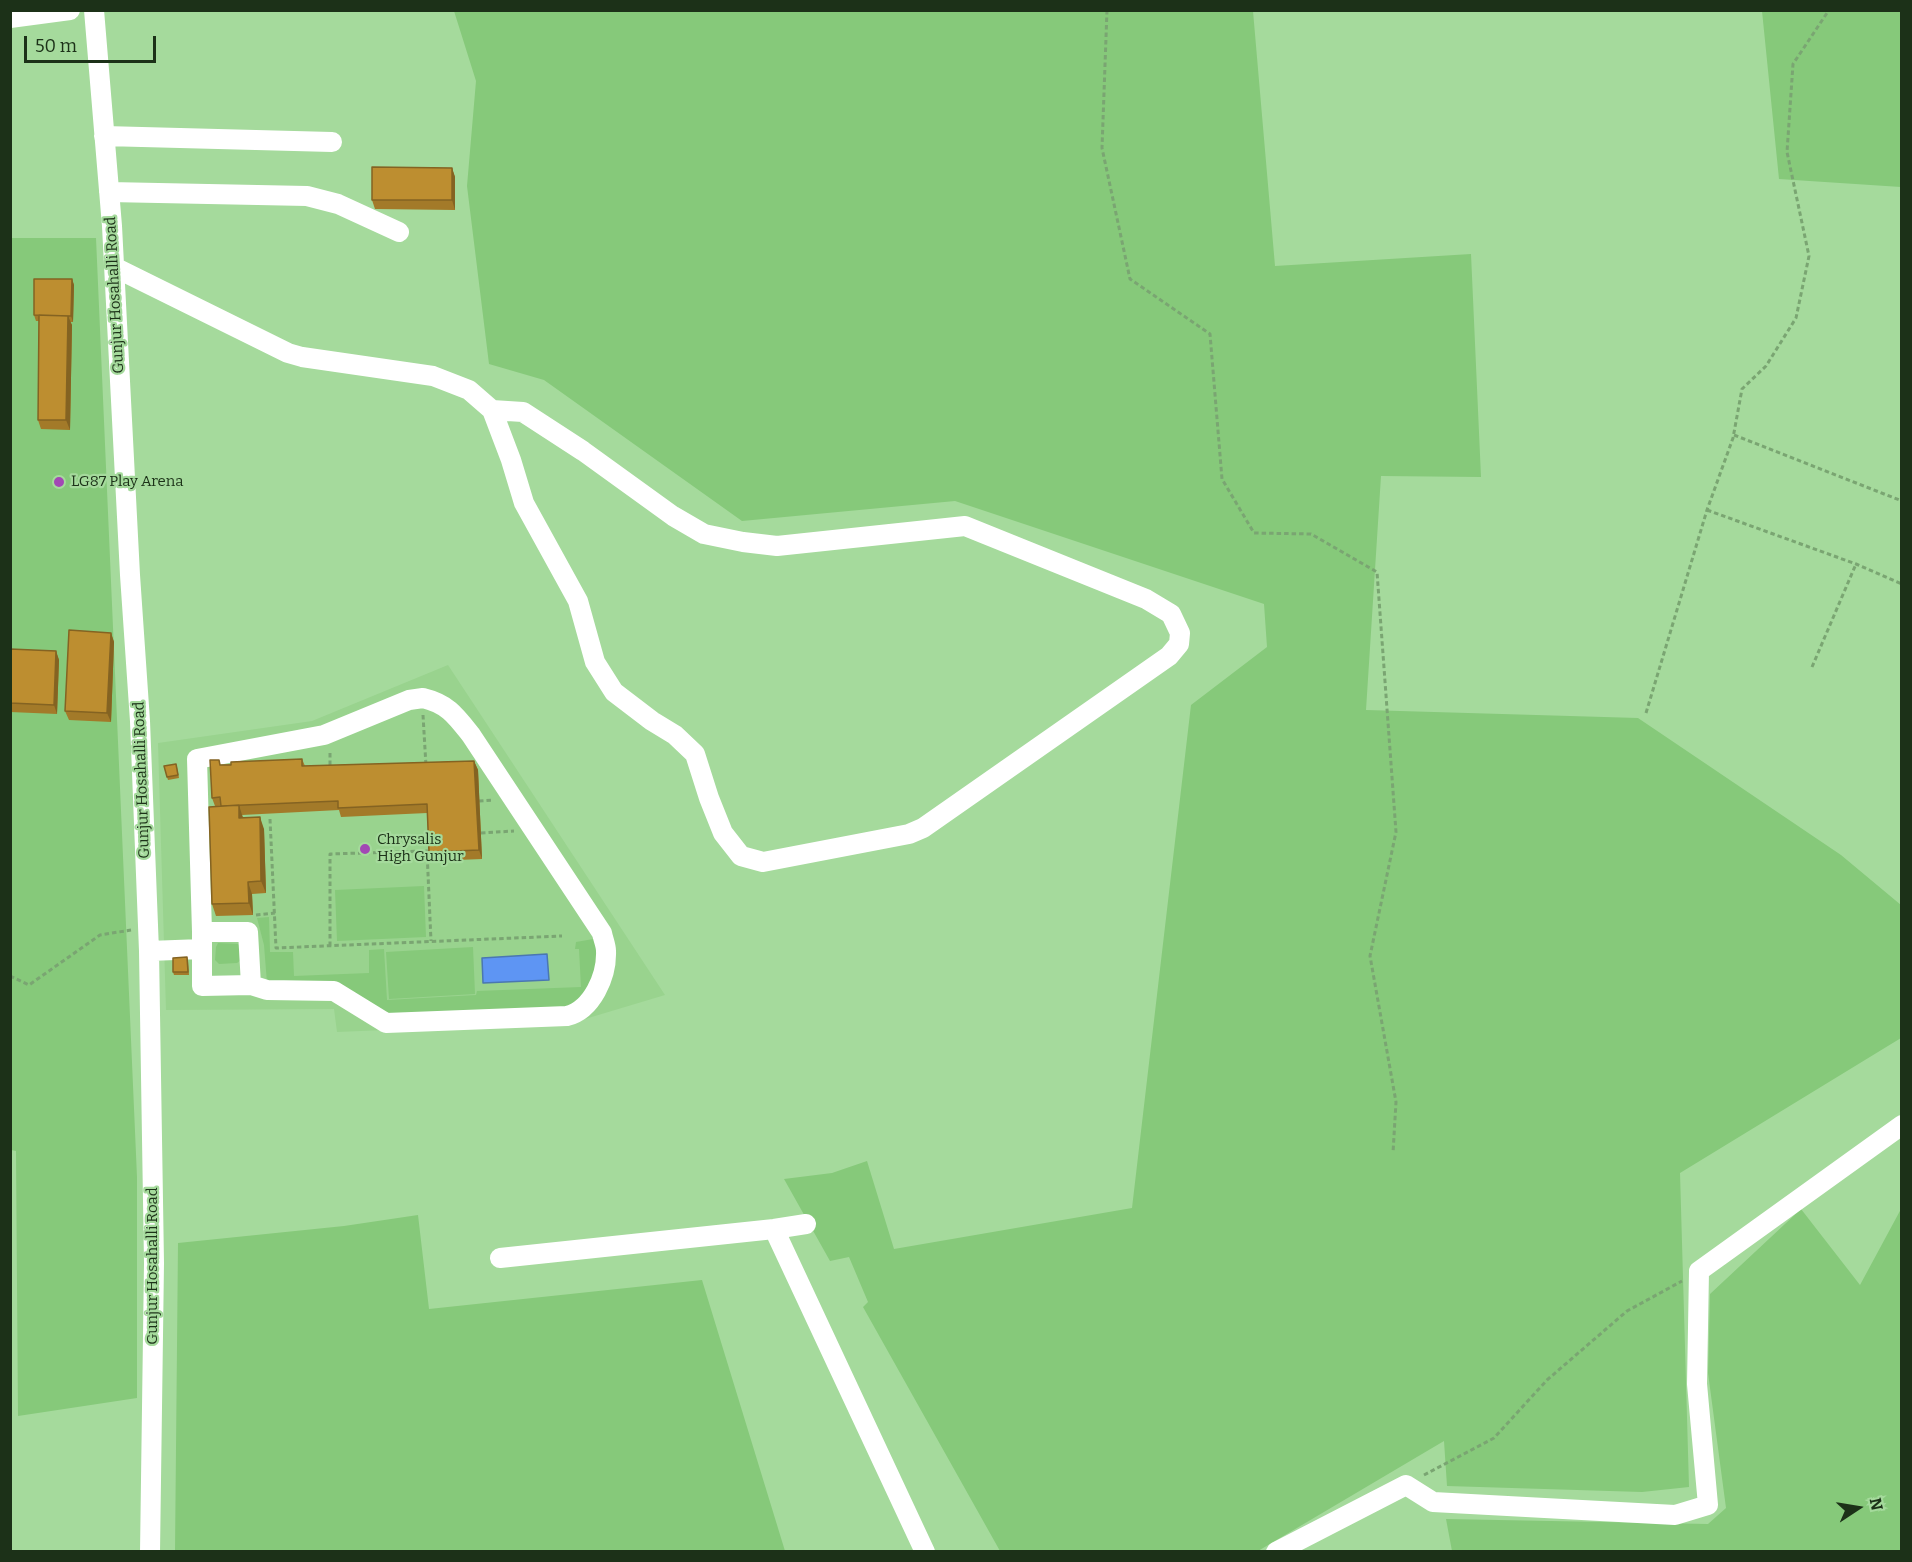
<!DOCTYPE html>
<html>
<head>
<meta charset="utf-8">
<style>
	body { margin:0 }
	#map { position:relative; width:1912px; height:1562px; overflow:hidden; background:#a5da9c; font-family:Bitter,serif }
	canvas { display:block }
	.frame { position:absolute; inset:0; border:12px solid #1c3118; pointer-events:none }
	.north { position:absolute; left:1828px; top:1478px; width:60px; height:60px; -webkit-text-stroke:4px #a5da9c; paint-order:stroke; rotate:78deg; font-size:16px; font-weight:700; line-height:24px; text-align:center; color:#1c3118 }
	.north::after { content:''; display:block; margin:auto; width:21px; height:27px; background:#1c3118; clip-path:polygon(50% 0,100% 100%,50% 72%,0 100%) }
	.scale { position:absolute; left:24px; top:36px; width:132px; height:27px; box-sizing:border-box; border:3px solid #1c3118; border-top:0; padding-left:8px; font-size:18px; line-height:21px; white-space:nowrap; color:#1c3118; -webkit-text-stroke:4px #a5da9c; paint-order:stroke }
</style>
</head>
<body>
<div id="map">
<canvas width="1912" height="1562"></canvas>
<div class="frame"></div>
<div class="north">N</div>
<div class="scale">50 m</div>
</div>
<script>
const context = document.querySelector('canvas').getContext('2d');
context.lineJoin = 'round';
function fill(path, color) {
  context.fillStyle = color;
  context.fill(path, 'evenodd');
}
function strokePath(path, color, width, dash) {
  context.strokeStyle = color;
  context.lineWidth = width;
  context.lineCap = dash ? 'butt' : 'round';
  context.setLineDash(dash || []);
  context.stroke(path);
}
function drawText(font, color, halo, rows, align = 'center') {
  context.font = font + ' Bitter,serif';
  context.lineWidth = 4.5;
  context.setLineDash([]);
  context.textBaseline = 'middle';
  context.strokeStyle = halo;
  context.fillStyle = color;
  for (const [text, x, y, turn = 0] of rows) {
    context.save();
    context.translate(x, y);
    context.rotate((+turn || 0) * Math.PI / 180);
    context.textAlign = isNaN(turn) ? turn : align;
    if (halo) context.strokeText(text, 0, 0);
    context.fillText(text, 0, 0);
    context.restore();
  }
}
const built = new Path2D(`
	M 448,665 L 665,995 L 575,1022 L 337,1032 L 334,1009 L 166,1010 L 158,743 L 312,721 Z`);
const green = new Path2D(`
	M 454,11 L 1253,11 L 1275,266 L 1471,254 L 1481,477 L 1381,476 L 1366,710 L 1638,718 L 1841,855 L 1901,905 L 1901,1038 L 1680,1173 L 1689,1487 L 1642,1492 L 1447,1486 L 1444,1441 L 1258,1551 L 1000,1551 L 863,1307 L 868,1302 L 849,1257 L 830,1261 L 784,1179 L 832,1173 L 867,1161 L 894,1249 L 1132,1208 L 1191,705 L 1267,647 L 1264,604 L 955,501 L 742,521 L 544,380 L 489,364 L 467,186 L 476,81 Z
	M 1762,11 L 1901,11 L 1901,187 L 1779,179 Z
	M 11,238 L 96,238 L 137,1177 L 137,1398 L 18,1416 L 16,1151 L 11,1150 Z
	M 424,886 L 426,937 L 337,941 L 335,890 Z
	M 269,917 L 270,952 L 293,952 L 294,976 L 369,973 L 369,950 L 384,949 L 387,1000 L 476,995 L 477,991 L 581,987 L 579,949 L 575,949 L 576,942 L 599,938 L 597,974 L 573,1008 L 388,1017 L 267,983 L 264,945 L 257,918 Z
	M 218,943 L 238,944 L 241,948 L 241,960 L 237,963 L 219,964 L 215,960 L 216,947 Z
	M 473,947 L 475,994 L 389,999 L 386,952 Z
	M 1801,1209 L 1860,1285 L 1901,1209 L 1901,1551 L 1452,1551 L 1446,1519 L 1708,1524 L 1726,1508 L 1708,1373 L 1710,1294 Z
	M 418,1215 L 429,1309 L 702,1280 L 785,1551 L 175,1551 L 178,1243 L 344,1226 Z`);
const water = new Path2D(`
	M 547,954 L 549,980 L 483,983 L 482,958 Z`);
const path = new Path2D(`
	M 1107,10 L 1102,148 L 1130,279 L 1210,334 L 1222,479 L 1254,533 L 1311,534 L 1377,572 L 1396,832 L 1370,956 L 1396,1102 L 1393,1153
	M 1734,435 L 1902,501
	M 1707,510 L 1856,564 L 1902,584
	M 1812,667 L 1856,564
	M 1646,713 L 1707,510 L 1733,438 L 1742,389 L 1766,366 L 1796,318 L 1809,256 L 1787,152 L 1793,64 L 1829,10
	M 423,715 L 426,766
	M 330,753 L 330,767
	M 479,801 L 493,800
	M 270,819 L 276,948 L 562,936
	M 481,833 L 514,831
	M 256,915 L 275,913
	M 330,946 L 330,854 L 427,851 L 431,941
	M 10,976 L 29,985 L 100,935 L 131,930
	M 1424,1475 L 1494,1438 L 1547,1380 L 1627,1311 L 1682,1281`);
const minor = new Path2D(`
	M 94,10 L 112,226 L 130,575 L 140,721 L 149,951 L 154,1263 L 150,1552
	M 10,18 L 70,10
	M 104,136 L 332,142
	M 109,192 L 307,196 L 338,204 L 399,232
	M 114,267 L 288,353 L 302,357 L 433,376 L 469,390 L 492,410 L 511,460 L 524,503 L 578,601 L 595,662 L 614,692 L 652,721 L 675,735 L 695,754 L 709,798 L 723,833 L 741,856 L 763,862 L 909,834 L 923,828 L 1169,656 L 1179,644 L 1180,633 L 1171,614 L 1146,599 L 965,526 L 777,546 L 743,542 L 704,534 L 673,516 L 583,451 L 523,412 L 492,410
	M 423,698 C 448,704 456,716 471,735 L 602,933 C 603,939 606,945 606,951 C 607,976 592,1010 567,1016 L 386,1023 L 334,991 L 267,990 L 251,985 L 202,986 L 202,932 L 197,759 L 324,735 L 409,700 Z
	M 202,932 L 248,932 L 251,985
	M 149,951 L 202,949
	M 774,1229 L 925,1552
	M 500,1258 L 774,1229 L 806,1224
	M 1276,1552 L 1406,1485 L 1433,1502 L 1675,1515 L 1708,1505 L 1697,1384 L 1699,1271 L 1902,1125`);
const wall = new Path2D(`
	M 452,168 L 455,177 L 455,210 L 375,209 L 372,200 Z
	M 72,279 L 74,285 L 73,322 L 70,322 L 72,325 L 70,430 L 41,429 L 38,420 L 39,321 L 36,321 L 34,315 Z
	M 111,633 L 114,642 L 111,722 L 69,720 L 65,711 Z
	M 10,649 L 56,651 L 59,660 L 57,714 L 10,712 Z
	M 302,759 L 305,766 L 474,761 L 478,770 L 482,859 L 433,861 L 429,852 L 427,813 L 341,817 L 339,810 L 242,815 L 243,818 L 264,829 L 266,893 L 252,894 L 253,915 L 216,916 L 212,904 L 215,806 L 212,798 L 221,765 Z
	M 177,767 L 179,778 L 168,780 L 167,777 Z
	M 187,957 L 188,960 L 189,975 L 174,975 L 173,972 Z`);
const shadedWall = new Path2D(`
	M 452,168 L 455,177 L 455,210 L 452,200 Z
	M 72,279 L 74,285 L 73,322 L 71,316 Z
	M 68,316 L 72,325 L 70,430 L 66,420 Z
	M 111,633 L 114,642 L 111,722 L 107,713 Z
	M 56,651 L 59,660 L 57,714 L 54,705 Z
	M 474,761 L 478,770 L 482,859 L 479,850 Z
	M 239,805 L 243,818 L 239,818 Z
	M 260,817 L 264,829 L 266,893 L 261,881 Z
	M 248,882 L 252,894 L 253,915 L 249,903 Z`);
const building = new Path2D(`
	M 372,167 L 452,168 L 452,200 L 372,200 Z
	M 34,279 L 72,279 L 71,316 L 34,315 Z
	M 39,315 L 68,316 L 66,420 L 38,420 Z
	M 69,630 L 111,633 L 107,713 L 65,711 Z
	M 10,649 L 56,651 L 54,705 L 10,703 Z
	M 302,759 L 302,766 L 474,761 L 479,850 L 429,852 L 427,804 L 338,808 L 338,801 L 221,806 L 220,797 L 212,798 L 210,760 L 219,760 L 220,765 L 231,765 L 231,762 Z
	M 176,764 L 178,775 L 167,777 L 164,766 Z
	M 239,805 L 239,818 L 260,817 L 261,881 L 248,882 L 249,903 L 212,904 L 209,807 Z
	M 187,957 L 188,972 L 173,972 L 173,958 Z`);
const markers = [
	[59,482,6,"#a248b4"],
	[365,849,6,"#a248b4"]
];
const streetNames = [
	["Gunjur Hosahalli Road",115,295,-93],
	["Gunjur Hosahalli Road",142,780,-92],
	["Gunjur Hosahalli Road",153,1266,-90]
];
const poiNames = [
	["LG87 Play Arena",71,482],
	["Chrysalis",377,840],
	["High Gunjur",377,857]
];
fill(built, '#99d38e');
fill(green, '#86c97a');
fill(water, '#5e95f3');
strokePath(water, '#4a77b1', 1.5);
strokePath(path, '#7aa572', 3, [4.5, 3]);
strokePath(minor, '#fff', 20);
fill(wall, '#a37a29');
fill(shadedWall, '#846322');
fill(building, '#bd8e30');
strokePath(building, '#846322', 1.5);
for (const [x, y, r, color] of markers) {
  const dot = new Path2D();
  dot.arc(x, y, r, 0, 2 * Math.PI);
  context.fillStyle = color;
  context.fill(dot);
  strokePath(dot, '#a5da9c', 2);
}
drawText('15px', '#1c3118', '#a5da9c', streetNames);
drawText('15px', '#1c3118', '#a5da9c', poiNames, 'left');
</script>
</body>
</html>
